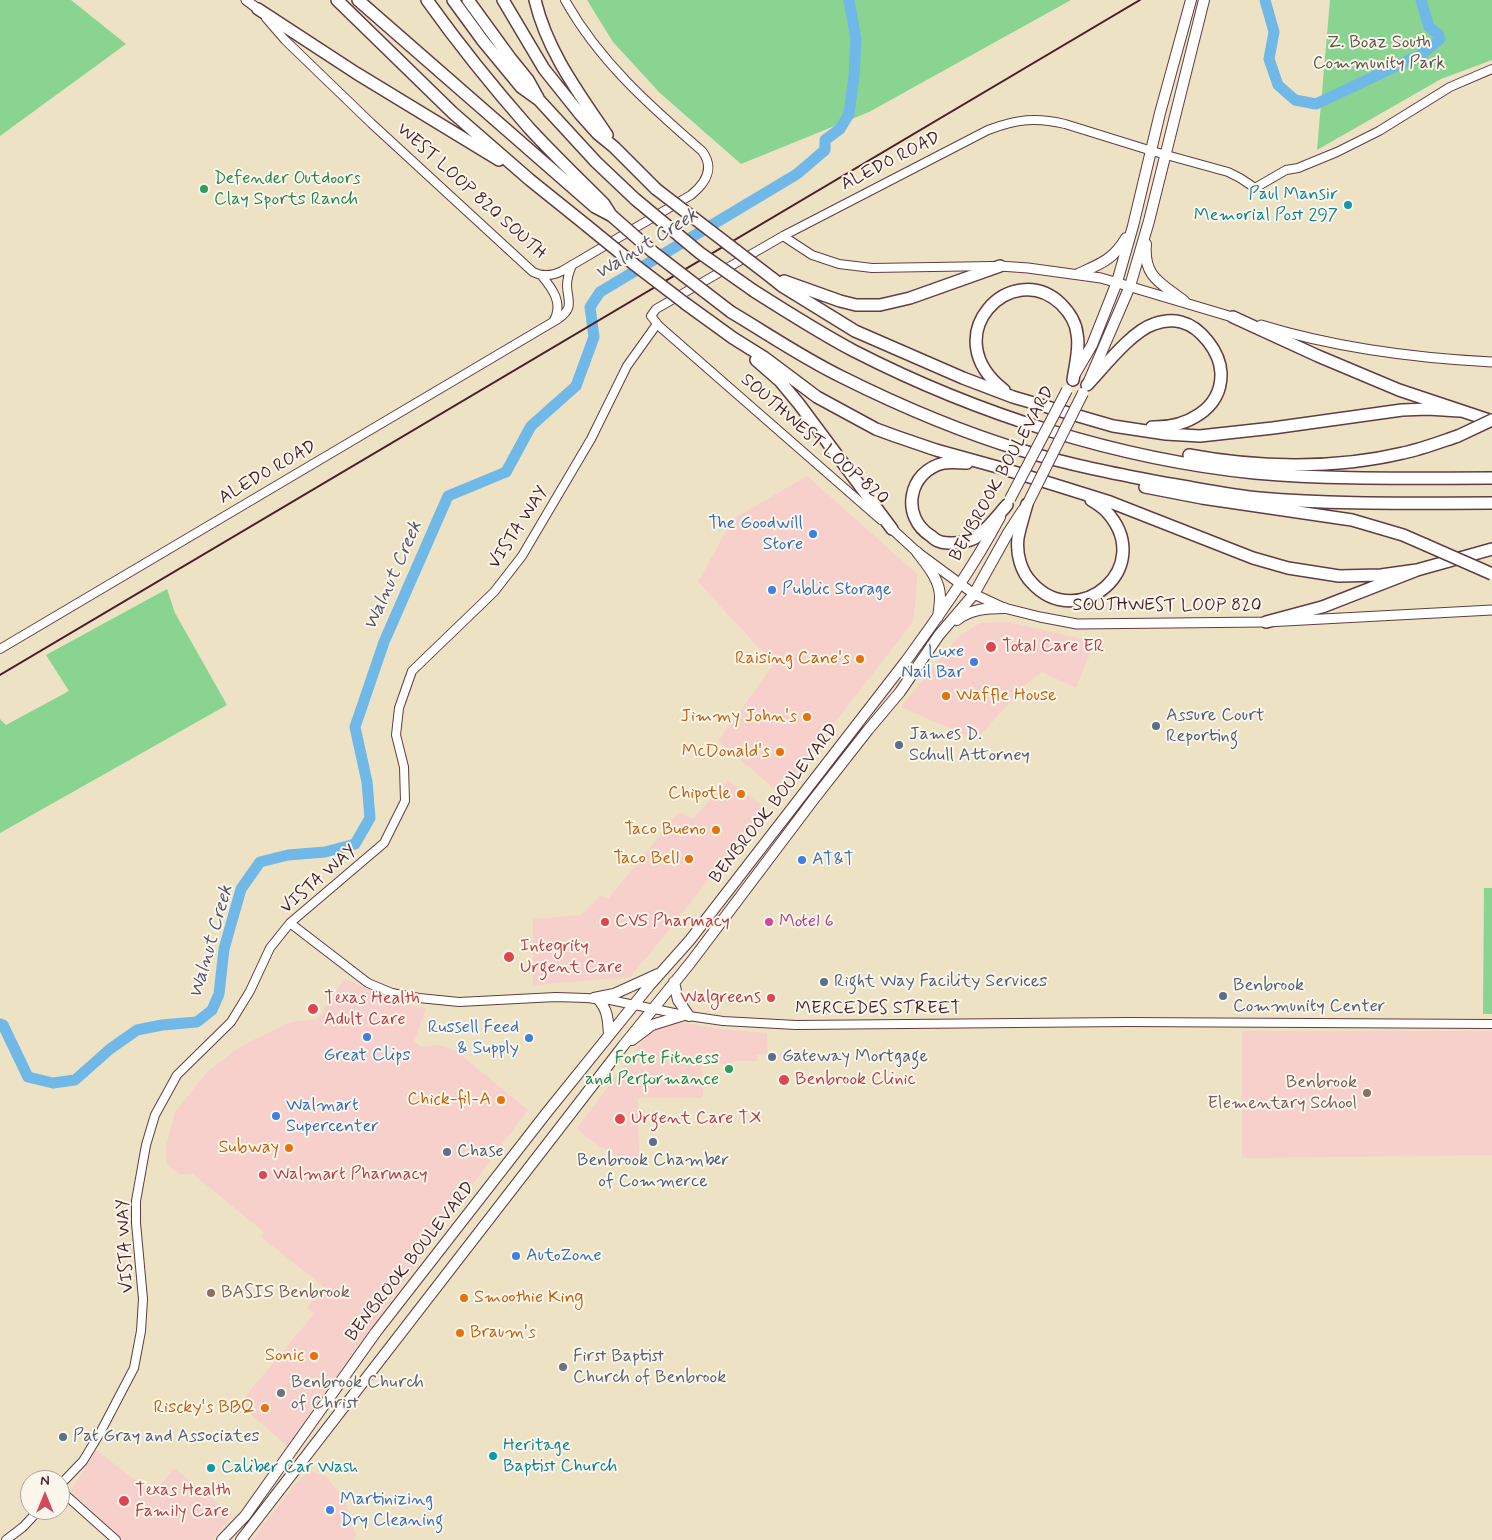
<!DOCTYPE html>
<html>
<head>
<meta charset="utf-8">
<style>
	body { margin:0 }
	#map { position:relative; width:1492px; height:1540px; overflow:hidden; background:#ede2c3; font-family:Mynerve,sans-serif }
	canvas { display:block }
	.north { position:absolute; left:20px; top:1470px; width:50px; height:50px; box-sizing:border-box; background:#fbf7ec; border:1px solid #b4a19f; border-radius:50%; rotate:0deg; font-size:14px; font-weight:700; line-height:20px; text-align:center; color:#4a1f2b }
	.north::after { content:''; display:block; margin:auto; width:18px; height:22px; background:#d1495b; clip-path:polygon(50% 0,100% 100%,50% 72%,0 100%) }
</style>
</head>
<body>
<div id="map">
<canvas width="1492" height="1540"></canvas>
<div class="north">N</div>
</div>
<script>
const context = document.querySelector('canvas').getContext('2d');
context.lineJoin = 'round';
function fill(path, color) {
  context.fillStyle = color;
  context.fill(path, 'evenodd');
}
function strokePath(path, color, width, dash) {
  context.strokeStyle = color;
  context.lineWidth = width;
  context.lineCap = dash ? 'butt' : 'round';
  context.setLineDash(dash || []);
  context.stroke(path);
}
function drawText(font, color, halo, rows, align = 'center') {
  context.font = font + ' Mynerve,sans-serif';
  context.lineWidth = 4;
  context.setLineDash([]);
  context.textBaseline = 'middle';
  context.strokeStyle = halo;
  context.fillStyle = color;
  for (const [text, x, y, turn = 0] of rows) {
    context.save();
    context.translate(x, y);
    context.rotate((+turn || 0) * Math.PI / 180);
    context.textAlign = isNaN(turn) ? turn : align;
    if (halo) context.strokeText(text, 0, 0);
    context.fillText(text, 0, 0);
    context.restore();
  }
}
const built = new Path2D(`
	M 807,476 L 917,574 L 916,596 L 913,622 L 780,793 L 718,741 L 774,664 L 698,582 L 733,519 Z
	M 1009,622 L 1095,642 L 1076,688 L 1042,672 L 1026,684 L 976,740 L 901,707 L 959,636 L 980,623 Z
	M 728,780 L 764,807 L 678,919 L 630,977 L 533,985 L 533,919 L 581,915 L 600,896 L 609,898 L 679,812 L 693,819 Z
	M 344,979 L 413,1006 L 426,1009 L 414,1041 L 421,1047 L 440,1045 L 456,1051 L 528,1110 L 496,1152 L 287,1446 L 239,1404 L 314,1314 L 307,1308 L 323,1286 L 261,1237 L 264,1232 L 193,1174 L 179,1174 L 167,1165 L 166,1147 L 175,1112 L 208,1071 L 241,1046 L 291,1022 L 318,1019 Z
	M 680,1022 L 721,1029 L 767,1033 L 768,1054 L 757,1055 L 757,1061 L 733,1061 L 733,1064 L 702,1064 L 703,1098 L 638,1098 L 639,1160 L 625,1159 L 615,1156 L 589,1139 L 577,1128 L 652,1029 L 663,1023 Z
	M 1242,1031 L 1492,1031 L 1492,1155 L 1242,1158 Z
	M 96,1450 L 153,1494 L 174,1468 L 232,1515 L 212,1540 L 123,1540 L 71,1491 Z
	M 310,1471 L 326,1476 L 344,1499 L 356,1536 L 353,1540 L 252,1540 L 296,1483 Z`);
const green = new Path2D(`
	M 0,0 L 71,0 L 126,44 L 0,136 Z
	M 587,0 L 1071,0 L 869,112 L 741,164 L 660,93 L 613,42 Z
	M 1330,0 L 1492,0 L 1492,60 L 1441,79 L 1317,150 Z
	M 167,589 L 175,613 L 227,705 L 0,833 L 0,719 L 6,725 L 69,691 L 46,655 Z
	M 1484,888 L 1492,888 L 1492,1014 L 1483,1014 Z`);
const river = new Path2D(`
	M 1265,0 L 1274,32 L 1269,59 L 1278,85 L 1295,100 L 1316,104 L 1422,54 L 1440,39 L 1438,34 L 1429,27 L 1421,0
	M 0,1024 L 3,1025 L 28,1077 L 53,1083 L 75,1080 L 110,1049 L 137,1030 L 162,1025 L 197,1022 L 212,1010 L 219,994 L 224,949 L 241,889 L 260,862 L 288,855 L 325,852 L 355,844 L 370,818 L 367,782 L 355,727 L 384,642 L 448,496 L 506,472 L 531,426 L 576,386 L 594,337 L 590,307 L 600,292 L 797,174 L 825,150 L 825,140 L 840,129 L 849,114 L 854,76 L 856,39 L 849,0`);
const tertiary = new Path2D(`
	M 266,18 L 285,40 L 371,123 L 533,272 C 543,277 552,276 562,271 L 691,195 C 706,183 715,168 702,151 C 650,106 599,61 565,0
	M 783,236 L 812,255 L 839,264 L 872,268 L 993,266
	M 541,275 C 553,289 564,304 553,322
	M 881,520 L 659,326 L 651,316 L 656,309 L 783,236 L 988,130 C 1017,119 1036,117 1065,124 L 1152,151 L 1228,172 L 1240,178 L 1255,188 L 1286,170 L 1298,168 L 1337,152 L 1379,131 L 1450,87 L 1492,69
	M 0,649 L 558,319 C 574,308 568,302 567,286 C 567,278 569,272 572,265
	M 290,923 L 368,983 L 392,993 L 419,998 L 459,1002 L 556,997 L 586,998 L 610,1000 L 689,1016 L 723,1021 L 796,1025 L 1127,1022 L 1492,1024
	M 60,1485 L 83,1461 L 100,1433 L 134,1368 L 141,1331 L 143,1299 L 136,1223 L 136,1201 L 146,1145 L 155,1115 L 177,1075 L 231,1022 L 250,991 L 270,948 L 290,923 L 384,843 L 405,801 L 404,767 L 396,735 L 399,708 L 412,671 L 494,592 L 522,556 L 591,439 L 627,366 L 657,324
	M 60,1490 L 116,1540
	M 6,1540 L 23,1527 L 39,1510`);
const secondary = new Path2D(`
	M 246,0 L 258,9
	M 1000,266 L 1028,268 L 1101,278 L 1239,319
	M 1261,325 C 1336,348 1413,358 1492,362
	M 892,529 L 917,552 L 974,594 L 1004,608 L 1040,617 L 1077,624 L 1266,622 L 1492,610`);
const primary = new Path2D(`
	M 1146,244 C 1143,277 1161,283 1184,301
	M 1078,274 C 1100,264 1113,260 1126,238
	M 1117,282 L 1133,226 L 1160,113 L 1191,0
	M 1130,286 L 1149,221 L 1204,0`);
const trunk = new Path2D(`
	M 1075,374 L 1092,345 L 1117,282
	M 1089,381 L 1130,286
	M 917,552 C 927,565 940,580 940,597 C 940,604 939,610 938,617
	M 957,620 C 970,609 988,608 1004,608
	M 674,982 L 678,1000 L 689,1016
	M 594,998 L 614,994 L 658,974
	M 598,999 C 608,1010 608,1020 609,1035
	M 632,1040 L 652,1025 L 684,1015
	M 222,1540 L 245,1516 L 376,1332 L 548,1111 L 649,986 L 690,940 L 906,661 C 940,614 973,568 1000,517
	M 241,1540 L 623,1046 L 691,962 L 814,799 L 868,730 L 900,692 L 939,635 L 974,594 L 1008,533 L 1023,510`);
const motorway = new Path2D(`
	M 337,0 L 453,113 L 530,180 L 586,225
	M 358,0 L 595,207 L 612,216
	M 427,0 C 459,45 493,87 529,128 C 553,154 579,179 604,204 L 611,215
	M 453,0 L 483,41 L 521,87 L 539,100 L 596,162 L 635,199
	M 468,0 L 511,59 L 528,80 L 538,98
	M 503,0 L 544,69 L 580,114 L 598,134 L 614,147 L 656,189
	M 535,0 C 547,51 578,92 607,135
	M 258,9 L 356,73 L 499,160
	M 772,278 L 782,286 L 855,331 L 963,378 L 1013,397 L 1113,426 L 1166,434 L 1200,436 L 1273,428 L 1402,410 L 1428,409 L 1459,411
	M 784,281 L 840,301 L 856,305 L 880,305 L 910,298 L 1000,266
	M 754,291 C 787,312 820,333 854,351 C 977,414 1117,459 1255,473 C 1333,480 1413,478 1492,478
	M 686,304 L 733,338 L 765,358 L 817,397 L 876,429 L 895,436 L 936,450 L 1001,468 L 1110,502 L 1253,558 L 1288,568 L 1339,576 L 1381,575 L 1417,570
	M 731,312 C 768,334 803,358 842,377 C 900,406 961,432 1024,451 C 1070,465 1117,474 1164,483 C 1196,488 1228,495 1259,498 C 1337,505 1415,503 1492,503
	M 1233,317 L 1318,356 L 1399,390 L 1492,421
	M 756,360 L 780,381 L 799,404 L 892,529
	M 1087,385 C 1104,367 1132,331 1154,324 C 1162,321 1173,320 1181,322 C 1201,327 1220,352 1221,373 C 1222,410 1185,428 1152,427
	M 1004,390 C 934,336 1012,257 1061,304 C 1069,312 1076,322 1077,334 C 1080,348 1075,365 1073,380
	M 1189,455 C 1257,468 1336,469 1403,453 C 1422,449 1440,442 1458,436
	M 967,463 C 960,463 951,462 944,463 C 908,471 900,517 931,536 C 934,539 937,541 941,542 C 944,543 949,543 952,543 C 959,543 969,541 975,538 C 986,531 998,515 1007,505
	M 1145,487 L 1202,498 L 1352,520 L 1403,535 L 1426,545
	M 1027,504 C 1024,515 1020,527 1018,538 C 1016,554 1021,572 1032,583 C 1078,633 1158,567 1106,511 C 1102,507 1096,503 1091,500
	M 1266,622 L 1322,607 L 1417,570 L 1492,549`);
const rail = new Path2D(`
	M 0,675 L 1140,0`);
const trunkBridge = new Path2D(`
	M 1010,499 L 1067,390
	M 1028,503 L 1083,393`);
const motorwayBridge = new Path2D(`
	M 656,189 L 772,278
	M 635,199 L 700,253 L 754,291
	M 612,216 L 653,252 L 731,312
	M 586,225 L 635,265 L 686,304
	M 1458,436 L 1492,420
	M 1426,545 L 1492,574`);
const markers = [
	[204,189,5,"#2e9e5b"],
	[1348,205,5,"#0f9aa8"],
	[813,534,5,"#3f7fe0"],
	[772,590,5,"#3f7fe0"],
	[991,647,6,"#e0444e"],
	[860,659,5,"#e8710a"],
	[974,662,5,"#3f7fe0"],
	[946,696,5,"#e8710a"],
	[807,717,5,"#e8710a"],
	[1156,726,5,"#5c6f8a"],
	[899,745,5,"#5c6f8a"],
	[780,752,5,"#e8710a"],
	[741,794,5,"#e8710a"],
	[716,830,5,"#e8710a"],
	[689,859,5,"#e8710a"],
	[802,860,5,"#3f7fe0"],
	[605,922,5,"#e0444e"],
	[769,922,5,"#d1479c"],
	[509,957,6,"#e0444e"],
	[824,982,5,"#5c6f8a"],
	[1223,996,5,"#5c6f8a"],
	[771,998,5,"#e0444e"],
	[313,1009,6,"#e0444e"],
	[367,1037,5,"#3f7fe0"],
	[529,1038,5,"#3f7fe0"],
	[772,1057,5,"#5c6f8a"],
	[729,1069,5,"#2e9e5b"],
	[784,1080,6,"#e0444e"],
	[1367,1093,5,"#8d6e63"],
	[501,1100,5,"#e8710a"],
	[276,1116,5,"#3f7fe0"],
	[620,1119,6,"#e0444e"],
	[653,1142,5,"#5c6f8a"],
	[289,1148,5,"#e8710a"],
	[447,1152,5,"#5c6f8a"],
	[263,1175,5,"#e0444e"],
	[516,1256,5,"#3f7fe0"],
	[211,1293,5,"#8d6e63"],
	[464,1298,5,"#e8710a"],
	[460,1333,5,"#e8710a"],
	[314,1356,5,"#e8710a"],
	[563,1367,5,"#6b7280"],
	[281,1393,5,"#6b7280"],
	[265,1408,5,"#e8710a"],
	[63,1437,5,"#5c6f8a"],
	[493,1456,5,"#0f9aa8"],
	[211,1468,5,"#0f9aa8"],
	[124,1501,6,"#e0444e"],
	[330,1510,5,"#3f7fe0"]
];
const parkNames = [
	["Z. Boaz South",1379,43],
	["Community Park",1379,64]
];
const streetNames = [
	["ALEDO ROAD",891,162,-27],
	["WEST LOOP 820 SOUTH",471,192,42],
	["SOUTHWEST LOOP 820",814,440,41],
	["ALEDO ROAD",268,473,-30],
	["BENBROOK BOULEVARD",1003,474,-61],
	["VISTA WAY",519,528,-57],
	["SOUTHWEST LOOP 820",1167,606],
	["BENBROOK BOULEVARD",775,804,-52],
	["VISTA WAY",319,880,-41],
	["MERCEDES STREET",878,1009],
	["VISTA WAY",126,1246,-93],
	["BENBROOK BOULEVARD",411,1262,-52]
];
const leisureNames = [
	["Defender Outdoors",214,179],
	["Clay Sports Ranch",214,200],
	["Forte Fitness",719,1059,"right"],
	["and Performance",719,1080,"right"]
];
const cultureNames = [
	["Paul Mansir",1338,195,"right"],
	["Memorial Post 297",1338,216,"right"],
	["Heritage",503,1446],
	["Baptist Church",503,1467],
	["Caliber Car Wash",221,1468]
];
const shopNames = [
	["The Goodwill",803,524,"right"],
	["Store",803,545,"right"],
	["Public Storage",782,590],
	["Luxe",964,652,"right"],
	["Nail Bar",964,673,"right"],
	["AT&T",812,860],
	["Russell Feed",519,1028,"right"],
	["& Supply",519,1049,"right"],
	["Great Clips",367,1056,"center"],
	["Walmart",286,1106],
	["Supercenter",286,1127],
	["AutoZone",526,1256],
	["Martinizing",340,1500],
	["Dry Cleaning",340,1521]
];
const healthNames = [
	["Total Care ER",1002,647],
	["CVS Pharmacy",615,922],
	["Integrity",520,947],
	["Urgent Care",520,968],
	["Walgreens",761,998,"right"],
	["Texas Health",324,999],
	["Adult Care",324,1020],
	["Benbrook Clinic",795,1080],
	["Urgent Care TX",631,1119],
	["Walmart Pharmacy",273,1175],
	["Texas Health",135,1491],
	["Family Care",135,1512]
];
const foodNames = [
	["Raising Cane's",850,659],
	["Waffle House",956,696,"left"],
	["Jimmy John's",797,717],
	["McDonald's",770,752],
	["Chipotle",731,794],
	["Taco Bueno",706,830],
	["Taco Bell",679,859],
	["Chick-fil-A",491,1100],
	["Subway",279,1148],
	["Smoothie King",474,1298,"left"],
	["Braum's",470,1333,"left"],
	["Sonic",304,1356],
	["Riscky's BBQ",255,1408]
];
const serviceNames = [
	["Assure Court",1166,716],
	["Reporting",1166,737],
	["James D.",909,735],
	["Schull Attorney",909,756],
	["Right Way Facility Services",834,982],
	["Benbrook",1233,986],
	["Community Center",1233,1007],
	["Gateway Mortgage",782,1057],
	["Chase",457,1152],
	["Benbrook Chamber",653,1161,"center"],
	["of Commerce",653,1182,"center"],
	["Pat Gray and Associates",73,1437]
];
const hotelNames = [
	["Motel 6",779,922]
];
const educationNames = [
	["Benbrook",1357,1083],
	["Elementary School",1357,1104],
	["BASIS Benbrook",221,1293,"left"]
];
const worshipNames = [
	["First Baptist",573,1357],
	["Church of Benbrook",573,1378],
	["Benbrook Church",291,1383],
	["of Christ",291,1404]
];
const waterNames = [
	["Walnut Creek",647,245,-32],
	["Walnut Creek",394,576,-66],
	["Walnut Creek",212,942,-74]
];
fill(built, '#f7d0cb');
fill(green, '#89d491');
strokePath(river, '#6fb8e7', 11);
strokePath(tertiary, '#623c42', 10);
strokePath(secondary, '#623c42', 11);
strokePath(primary, '#623c42', 12);
strokePath(trunk, '#623c42', 12);
strokePath(motorway, '#623c42', 14);
strokePath(tertiary, '#fff', 8);
strokePath(secondary, '#fff', 9);
strokePath(primary, '#fff', 10);
strokePath(trunk, '#fff', 10);
strokePath(motorway, '#fff', 11);
strokePath(rail, '#4a1f2b', 2);
strokePath(trunkBridge, '#623c42', 12, []);
strokePath(motorwayBridge, '#623c42', 14, []);
strokePath(trunkBridge, '#fff', 10);
strokePath(motorwayBridge, '#fff', 11);
for (const [x, y, r, color] of markers) {
  const dot = new Path2D();
  dot.arc(x, y, r, 0, 2 * Math.PI);
  context.fillStyle = color;
  context.fill(dot);
  strokePath(dot, '#fbf7ec', 2);
}
drawText('18px', '#5d554a', '#fbf7ec', parkNames);
drawText('18px', '#4a1f2b', '#fbf7ec', streetNames);
drawText('18px', '#27864d', '#fbf7ec', leisureNames, 'left');
drawText('18px', '#0d838f', '#fbf7ec', cultureNames, 'left');
drawText('18px', '#366cbe', '#fbf7ec', shopNames, 'left');
drawText('18px', '#be3a42', '#fbf7ec', healthNames, 'left');
drawText('18px', '#c56008', '#fbf7ec', foodNames, 'right');
drawText('18px', '#4e5e75', '#fbf7ec', serviceNames, 'left');
drawText('18px', '#b23c85', '#fbf7ec', hotelNames, 'left');
drawText('18px', '#785e54', '#fbf7ec', educationNames, 'right');
drawText('18px', '#5b616d', '#fbf7ec', worshipNames, 'left');
drawText('italic 19px', '#57556d', '#fbf7ec', waterNames);
</script>
</body>
</html>
